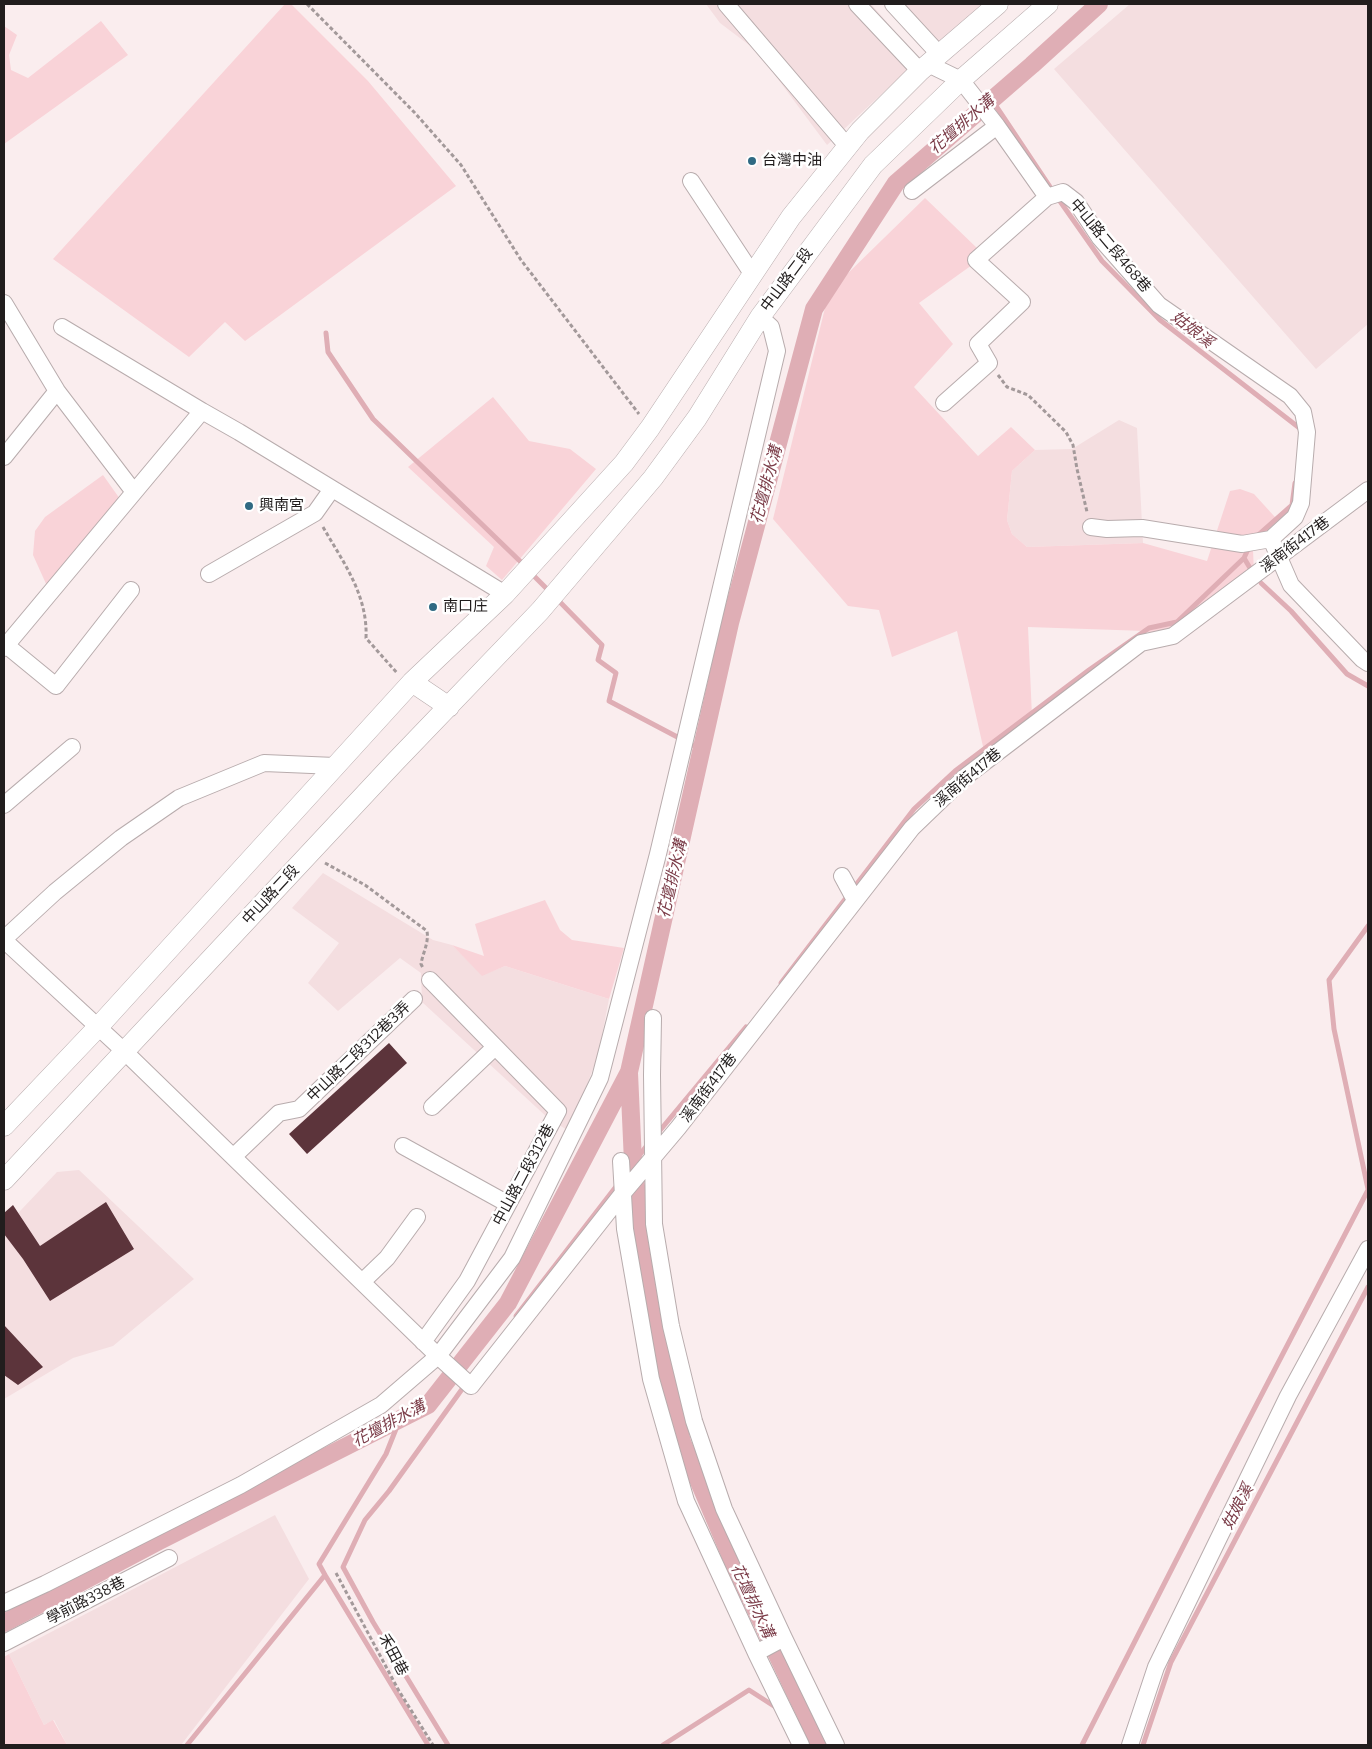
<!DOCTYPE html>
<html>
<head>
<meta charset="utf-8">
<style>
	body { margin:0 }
	#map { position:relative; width:1372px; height:1749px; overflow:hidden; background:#faedee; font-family:Bitter,serif }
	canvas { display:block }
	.frame { position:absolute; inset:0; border:5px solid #211d1d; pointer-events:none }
</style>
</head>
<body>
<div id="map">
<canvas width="1372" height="1749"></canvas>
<div class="frame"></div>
</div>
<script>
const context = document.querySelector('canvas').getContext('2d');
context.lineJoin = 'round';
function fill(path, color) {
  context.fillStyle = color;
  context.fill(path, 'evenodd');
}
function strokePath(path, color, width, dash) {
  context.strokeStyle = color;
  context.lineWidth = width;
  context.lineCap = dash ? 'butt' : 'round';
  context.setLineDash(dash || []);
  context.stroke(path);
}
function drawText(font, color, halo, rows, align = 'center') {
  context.font = font + ' Bitter,"Noto Sans TC",serif';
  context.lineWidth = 5;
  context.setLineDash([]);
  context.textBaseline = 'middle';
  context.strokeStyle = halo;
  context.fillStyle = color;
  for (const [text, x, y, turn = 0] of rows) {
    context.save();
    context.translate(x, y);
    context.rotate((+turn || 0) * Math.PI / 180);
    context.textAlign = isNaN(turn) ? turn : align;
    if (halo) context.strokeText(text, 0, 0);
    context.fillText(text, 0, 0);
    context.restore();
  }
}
const built = new Path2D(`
	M 706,4 L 871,4 L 919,59 L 827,145 L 757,51 L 720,23 Z
	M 890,4 L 983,4 L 930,50 Z
	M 1130,4 L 1368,4 L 1368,324 L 1316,369 L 1054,69 Z
	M 1119,420 L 1137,428 L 1143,543 L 1027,547 L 1012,534 L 1007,520 L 1012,471 L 1035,450 L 1072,449 Z
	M 323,873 L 433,940 L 452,945 L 482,975 L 505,966 L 609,999 L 598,1056 L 569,1131 L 549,1119 L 422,1002 L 421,973 L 400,958 L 338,1011 L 308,983 L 339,943 L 292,908 Z
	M 79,1170 L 194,1279 L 113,1346 L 73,1358 L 4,1399 L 4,1228 L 57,1172 Z
	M 275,1515 L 309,1579 L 181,1745 L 67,1745 L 54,1720 L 44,1725 L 9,1654 Z`);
const green = new Path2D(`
	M 285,4 L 291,4 L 368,81 L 456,186 L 245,341 L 225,322 L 189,357 L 53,259 Z
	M 101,21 L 128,55 L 4,144 L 4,26 L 17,35 L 9,55 L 11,70 L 28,78 Z
	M 925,198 L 978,249 L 972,265 L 919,303 L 953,344 L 914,387 L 978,456 L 1011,427 L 1035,450 L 1012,471 L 1007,520 L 1012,534 L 1027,547 L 1143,543 L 1207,561 L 1230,491 L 1240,489 L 1254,494 L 1284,527 L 1253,549 L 1254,575 L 1163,639 L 1146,631 L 1028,627 L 1032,716 L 984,751 L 957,631 L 892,657 L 879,610 L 848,606 L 773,519 L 825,308 L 842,279 Z
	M 493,397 L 529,441 L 570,449 L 596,469 L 502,580 L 486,566 L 494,547 L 408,467 Z
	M 103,475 L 120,499 L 47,586 L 33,555 L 35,531 L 45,517 Z
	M 545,900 L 560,930 L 572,940 L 624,948 L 609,999 L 505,966 L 482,976 L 452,945 L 484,956 L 475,924 Z
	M 9,1654 L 44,1725 L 53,1720 L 67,1745 L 4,1745 L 4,1657 Z`);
const stream = new Path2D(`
	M 992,100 L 1050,187 L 1102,261 L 1160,320 L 1302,430
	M 326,333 L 328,352 L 373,419 L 525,566
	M 1257,536 L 1292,505 L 1295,483
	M 1249,547 L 1244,558 L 1250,568
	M 531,573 L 550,592
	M 1261,583 L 1291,611 L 1347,674 L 1368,686
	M 556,598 L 602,645 L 598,660 L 616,673 L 609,701 L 702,750
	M 1368,926 L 1329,980 L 1334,1029 L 1368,1189
	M 781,983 L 914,809 L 955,771 L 1089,670 L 1149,628 L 1177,622 L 1244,558
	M 657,1134 L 746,1027
	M 626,1173 L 648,1144
	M 516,1316 L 618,1184
	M 325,1575 L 428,1745
	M 794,1719 L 813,1731
	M 187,1745 L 325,1575 L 319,1564 L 386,1454 L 400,1419
	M 448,1745 L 373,1622 L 343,1567 L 365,1520 L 389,1491 L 465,1385
	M 663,1745 L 749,1690 L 777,1708
	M 1082,1745 L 1210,1494 L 1368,1190
	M 1143,1745 L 1171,1662 L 1368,1287`);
const canal = new Path2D(`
	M 629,1073 L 633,1162 L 654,1329 L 682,1442 L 734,1564 L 820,1745
	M 4,1623 L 159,1541 L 428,1405 L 508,1303 L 629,1072 L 730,623 L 814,309 L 896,183 L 1032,65 L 1099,4`);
const building = new Path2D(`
	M 389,1043 L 407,1063 L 307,1154 L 289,1134 Z
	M 106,1202 L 134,1249 L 50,1301 L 23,1259 L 4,1234 L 4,1213 L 13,1205 L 40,1246 Z
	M 4,1325 L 43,1367 L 18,1385 L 4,1375 Z`);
const path = new Path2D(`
	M 307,4 L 415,113 L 461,165 L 521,260 L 639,414
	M 998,375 L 1007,387 L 1028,395 L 1066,432 L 1073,445 L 1077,469 L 1087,512
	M 323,527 C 343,562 368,595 366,638 L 397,673
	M 325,863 L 365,885 L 427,931 C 429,943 423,952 421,964 L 423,968
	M 336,1573 L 399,1691 L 433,1745`);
const minor = new Path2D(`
	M 726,4 L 848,147
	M 857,4 L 920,71
	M 893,4 L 939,54
	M 928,64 L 961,80 L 997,126 L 1047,197 L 1063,192 L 1076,202 L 1100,238 L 1159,305 L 1290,396 L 1303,412 L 1307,432 L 1301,503 L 1295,517 L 1271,539 L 1291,585 L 1362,659 L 1368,663
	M 691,181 L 753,275
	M 912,191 L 997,126
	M 4,303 L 57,391 L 134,492
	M 62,327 L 202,411
	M 944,403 L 989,363 L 978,344 L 1022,302 L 976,260 L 1047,197
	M 4,457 L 57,391
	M 1091,527 L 1107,529 L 1142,528 L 1242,544 L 1271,539
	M 209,574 L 315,513 L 332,489
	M 6,645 L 56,686 L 131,590
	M 4,648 L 202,411 L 239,432 L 505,594
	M 4,805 L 72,747
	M 842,876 L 855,900
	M 4,939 L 55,892 L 121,838 L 179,798 L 264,763 L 335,766
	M 4,940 L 124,1051 L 438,1356 L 471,1386 L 623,1193 L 678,1128 L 912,828 L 965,777 L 1141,643 L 1173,636 L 1368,490
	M 653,1018 L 652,1075 L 654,1224 L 671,1326 L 694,1421 L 724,1509 L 784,1638 L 836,1745
	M 432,1107 L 495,1047
	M 403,1146 L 508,1204
	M 233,1157 L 279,1113 L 299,1109 L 414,999
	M 621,1161 L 625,1229 L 651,1379 L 686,1501 L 756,1653 L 801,1745
	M 362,1282 L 387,1258 L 417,1217
	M 423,1342 L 467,1281 L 558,1111 L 430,980
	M 4,1603 L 45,1584 L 241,1485 L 381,1405 L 438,1356 L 512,1258 L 600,1078 L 658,854 L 777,351 L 771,327 L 760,317
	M 4,1643 L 169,1558
	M 756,1653 L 784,1638
	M 1130,1745 L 1156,1667 L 1288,1396 L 1368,1249`);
const major = new Path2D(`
	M 412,682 L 449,707
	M 4,1126 L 99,1026 L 412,682 L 505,594 L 624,463 L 650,428 L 791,217 L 860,131 L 920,71 L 998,4
	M 4,1180 L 394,763 L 540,611 L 653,478 L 697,418 L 760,317 L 873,165 L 961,80 L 1048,4`);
const markers = [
	[752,161,5,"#306a83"],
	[249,506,5,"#306a83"],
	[433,607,5,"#306a83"]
];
const poiNames = [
	["台灣中油",762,161],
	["興南宮",259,506],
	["南口庄",443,607]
];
const streetNames = [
	["中山路二段468巷",1110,246,50],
	["中山路二段",787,280,-53],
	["溪南街417巷",1295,545,-37],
	["溪南街417巷",968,778,-40],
	["中山路二段",271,895,-47],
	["中山路二段312巷3弄",359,1052,-44],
	["溪南街417巷",709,1088,-53],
	["中山路二段312巷",524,1175,-62],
	["學前路338巷",86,1601,-27],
	["禾田巷",393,1655,62]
];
const waterNames = [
	["花壇排水溝",962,125,-41],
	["姑娘溪",1192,330,38],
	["花壇排水溝",767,485,-75],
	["花壇排水溝",673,879,-77],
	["花壇排水溝",389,1424,-28],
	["姑娘溪",1238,1507,-62],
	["花壇排水溝",752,1601,65]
];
fill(built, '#f4dee0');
fill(green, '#f9d3d8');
strokePath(stream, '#dfaeb5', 5);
strokePath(canal, '#dfaeb5', 18);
fill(building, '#5c343b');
strokePath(minor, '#b8acad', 18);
strokePath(major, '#b8acad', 21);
strokePath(path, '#a3999a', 3, [4, 2.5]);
strokePath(minor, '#fff', 16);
strokePath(major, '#fff', 20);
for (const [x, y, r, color] of markers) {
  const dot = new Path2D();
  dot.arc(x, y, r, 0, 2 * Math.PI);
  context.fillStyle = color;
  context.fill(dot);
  strokePath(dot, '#fff', 2);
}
drawText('15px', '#211d1d', '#fff', poiNames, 'left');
drawText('15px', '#211d1d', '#fff', streetNames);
drawText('italic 16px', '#7b3c48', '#fff', waterNames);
</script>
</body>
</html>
